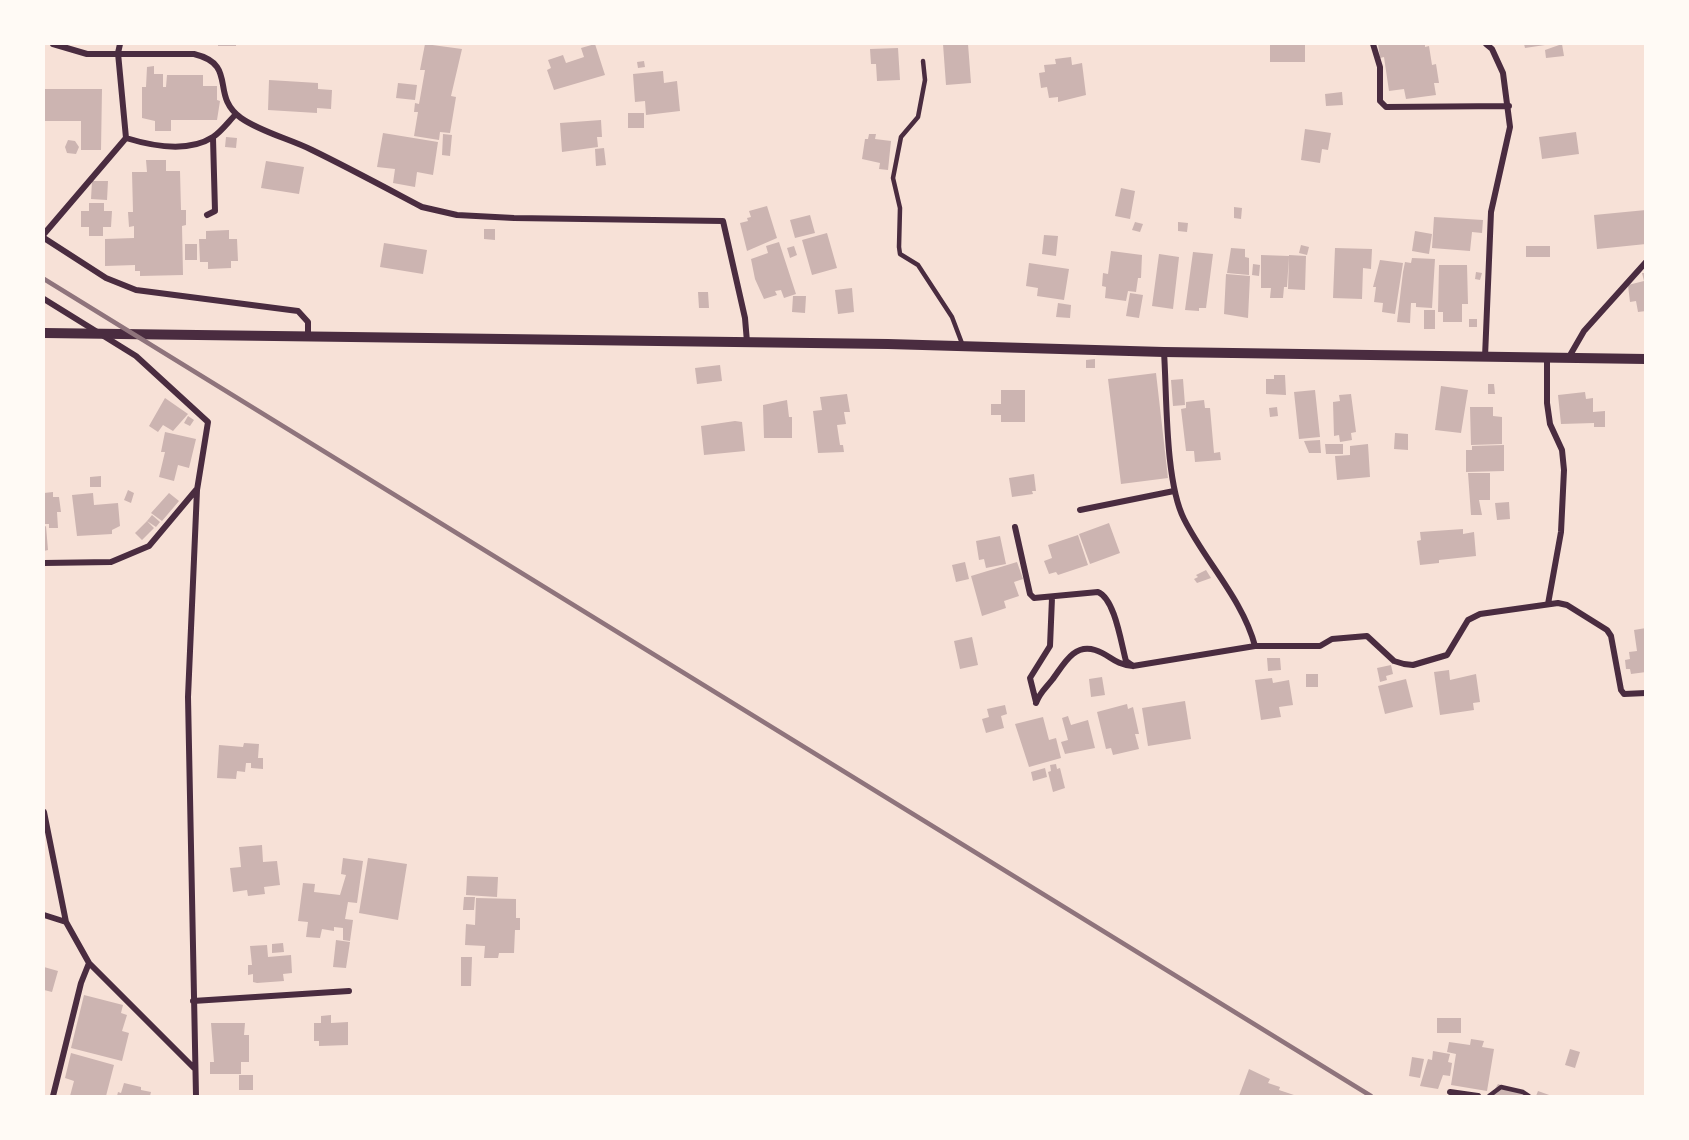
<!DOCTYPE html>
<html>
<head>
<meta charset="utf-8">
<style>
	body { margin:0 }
	#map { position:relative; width:1689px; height:1140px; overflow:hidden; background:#f7e1d7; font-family:Mulish,sans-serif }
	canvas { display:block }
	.frame { position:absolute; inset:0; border:45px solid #fffaf5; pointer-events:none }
</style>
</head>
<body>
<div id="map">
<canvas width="1689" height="1140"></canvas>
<div class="frame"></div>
</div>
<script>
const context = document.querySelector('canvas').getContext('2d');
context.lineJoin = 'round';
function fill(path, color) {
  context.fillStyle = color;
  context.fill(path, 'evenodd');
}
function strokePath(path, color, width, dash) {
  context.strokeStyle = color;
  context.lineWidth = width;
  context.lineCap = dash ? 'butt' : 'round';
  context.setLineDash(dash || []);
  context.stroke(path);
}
const building = new Path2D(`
	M 218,44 L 236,44 L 236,46 L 218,46 Z
	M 425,44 L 462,49 L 451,96 L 456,97 L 450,133 L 440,132 L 439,140 L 414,136 L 418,112 L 414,112 L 415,103 L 419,104 L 425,70 L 420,70 Z
	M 595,44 L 605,75 L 554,90 L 547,70 L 551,68 L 548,60 L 563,55 L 566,63 L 584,57 L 581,48 Z
	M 943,44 L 968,44 L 971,83 L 946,85 Z
	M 1270,44 L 1305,44 L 1305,62 L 1270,62 Z
	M 1378,44 L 1425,44 L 1425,47 L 1429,46 L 1432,65 L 1436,64 L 1439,83 L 1434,83 L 1436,95 L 1406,99 L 1404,89 L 1389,91 L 1384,57 L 1380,58 Z
	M 1524,44 L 1545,44 L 1545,45 L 1525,48 Z
	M 1562,44 L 1564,56 L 1546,58 L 1545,50 Z
	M 898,48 L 900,80 L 877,81 L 876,64 L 871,64 L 870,49 Z
	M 1071,57 L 1072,65 L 1082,63 L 1086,95 L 1058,102 L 1058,97 L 1049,98 L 1047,87 L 1041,88 L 1039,73 L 1045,72 L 1044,65 L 1056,64 L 1055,59 Z
	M 644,61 L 645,67 L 638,68 L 637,62 Z
	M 154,66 L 154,74 L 163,74 L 163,87 L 166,87 L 167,75 L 203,75 L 203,86 L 217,86 L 217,100 L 220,101 L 217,120 L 171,120 L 171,131 L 155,131 L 155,121 L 142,118 L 142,87 L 146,87 L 147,67 Z
	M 663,71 L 664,83 L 677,81 L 680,111 L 646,115 L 645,101 L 635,102 L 633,74 Z
	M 269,80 L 318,83 L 318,89 L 332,90 L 331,109 L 317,108 L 317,113 L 268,110 Z
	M 398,83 L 417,85 L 415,100 L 396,98 Z
	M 44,89 L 102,89 L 101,150 L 81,150 L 81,121 L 44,121 Z
	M 1342,92 L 1343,105 L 1326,106 L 1325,94 Z
	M 628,113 L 644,113 L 644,128 L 628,128 Z
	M 601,120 L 602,137 L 597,137 L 598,147 L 562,152 L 560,123 Z
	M 1305,129 L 1331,133 L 1328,150 L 1322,149 L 1320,163 L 1301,160 Z
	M 1576,132 L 1579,154 L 1542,159 L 1539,137 Z
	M 383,133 L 438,142 L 433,175 L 417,172 L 415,187 L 393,183 L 395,169 L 377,167 Z
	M 443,134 L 452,135 L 450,156 L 442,155 Z
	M 869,134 L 876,134 L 875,139 L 891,141 L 888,170 L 879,169 L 880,163 L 862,159 L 865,139 L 868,139 Z
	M 226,137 L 237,138 L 236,148 L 225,147 Z
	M 68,140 L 75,141 L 79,147 L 76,154 L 67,153 L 65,147 Z
	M 604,148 L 606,165 L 596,166 L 595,149 Z
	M 146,160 L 166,160 L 166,171 L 180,171 L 181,210 L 186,210 L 186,225 L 182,226 L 183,275 L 140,276 L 140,271 L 135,271 L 135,265 L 105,266 L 105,239 L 134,238 L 134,226 L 129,227 L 128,212 L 133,212 L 132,172 L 147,172 Z
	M 266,161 L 304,167 L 299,194 L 261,188 Z
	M 92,181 L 108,181 L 107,200 L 91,199 Z
	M 1121,188 L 1135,191 L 1130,219 L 1115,216 Z
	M 89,203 L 104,203 L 104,211 L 112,211 L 111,227 L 103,227 L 103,236 L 89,236 L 89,227 L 81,227 L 81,211 L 89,211 Z
	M 767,206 L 777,238 L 747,251 L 740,223 L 748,221 L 747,218 L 751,217 L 749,211 Z
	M 1234,207 L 1242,208 L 1241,219 L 1234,218 Z
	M 1646,210 L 1646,244 L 1597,249 L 1594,215 Z
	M 810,215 L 815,233 L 795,238 L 790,220 Z
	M 1434,217 L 1483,220 L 1482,233 L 1472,232 L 1470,251 L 1432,248 Z
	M 1135,222 L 1143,224 L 1140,232 L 1132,230 Z
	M 1178,222 L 1188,223 L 1187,232 L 1178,231 Z
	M 484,229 L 495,229 L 495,240 L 484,239 Z
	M 229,230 L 229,239 L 237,239 L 238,261 L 231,261 L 231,268 L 208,269 L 208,262 L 200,262 L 199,239 L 206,239 L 206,231 Z
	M 1415,231 L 1432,234 L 1429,254 L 1412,251 Z
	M 827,233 L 837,268 L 812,275 L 802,240 Z
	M 1044,235 L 1058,236 L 1056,256 L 1042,254 Z
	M 779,242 L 796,294 L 784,298 L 781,290 L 775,291 L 777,295 L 764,299 L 755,279 L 751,259 L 768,253 L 766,246 Z
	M 384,243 L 427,250 L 423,274 L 380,267 Z
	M 185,244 L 197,244 L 197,260 L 185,260 Z
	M 1301,245 L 1309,247 L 1307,255 L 1299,253 Z
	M 794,246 L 797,255 L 790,258 L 787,248 Z
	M 1526,246 L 1550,246 L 1550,257 L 1526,257 Z
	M 1231,248 L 1245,249 L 1245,257 L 1249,258 L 1249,275 L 1227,273 Z
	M 1335,248 L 1372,249 L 1371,269 L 1363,268 L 1362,299 L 1333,298 Z
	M 1111,251 L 1142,255 L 1141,278 L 1138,278 L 1136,292 L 1128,291 L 1126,301 L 1105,298 L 1106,287 L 1102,286 L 1103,273 L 1108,274 Z
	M 1193,252 L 1213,254 L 1206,308 L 1199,308 L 1199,311 L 1185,310 Z
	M 1159,254 L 1179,257 L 1173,309 L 1152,306 Z
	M 1261,255 L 1289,256 L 1287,287 L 1284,287 L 1283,298 L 1270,298 L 1271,288 L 1261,288 Z
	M 1289,255 L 1306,256 L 1305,290 L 1288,289 Z
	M 1412,258 L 1435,259 L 1432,308 L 1416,307 L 1416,303 L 1411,303 L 1410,323 L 1397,322 L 1403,272 L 1405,262 L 1411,263 Z
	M 1380,260 L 1403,263 L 1395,314 L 1382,312 L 1383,303 L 1374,302 L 1376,287 L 1373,287 Z
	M 1029,263 L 1069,269 L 1064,300 L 1037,296 L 1038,288 L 1026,286 Z
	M 1253,264 L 1260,265 L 1259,276 L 1252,275 Z
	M 1439,265 L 1467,265 L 1468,304 L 1462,304 L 1462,322 L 1443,322 L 1443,312 L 1438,312 Z
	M 1476,272 L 1482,273 L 1480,280 L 1475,279 Z
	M 1642,273 L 1646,273 L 1646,311 L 1638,312 L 1636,301 L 1630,302 L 1628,285 L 1644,281 Z
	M 1226,274 L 1250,276 L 1248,318 L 1224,314 Z
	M 852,288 L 854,312 L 838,314 L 835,290 Z
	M 698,292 L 708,292 L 709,308 L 699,308 Z
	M 1130,293 L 1143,295 L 1139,318 L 1126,316 Z
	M 793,296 L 806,296 L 805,313 L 792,312 Z
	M 1058,303 L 1071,305 L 1070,318 L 1056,317 Z
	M 1424,310 L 1435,310 L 1435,329 L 1424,329 Z
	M 1469,319 L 1477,319 L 1477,327 L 1469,327 Z
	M 1095,359 L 1095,368 L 1086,368 L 1086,360 Z
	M 720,365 L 722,381 L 697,384 L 695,368 Z
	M 1156,373 L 1168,478 L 1121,484 L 1108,379 Z
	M 1274,375 L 1285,375 L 1286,395 L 1266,394 L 1266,379 L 1274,379 Z
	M 1183,379 L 1185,405 L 1173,406 L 1171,380 Z
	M 1488,384 L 1494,384 L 1495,394 L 1488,394 Z
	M 1441,386 L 1468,390 L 1461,433 L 1435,430 Z
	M 1001,390 L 1025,390 L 1025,422 L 1001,422 L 1001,415 L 991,415 L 991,404 L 1001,404 Z
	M 1315,390 L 1320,437 L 1299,439 L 1294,392 Z
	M 1585,392 L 1586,399 L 1593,398 L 1593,412 L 1605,411 L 1605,427 L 1594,427 L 1594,423 L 1561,424 L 1558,395 Z
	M 847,394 L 850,412 L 844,412 L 846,424 L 837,425 L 840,445 L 843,445 L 844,452 L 818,453 L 813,411 L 822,410 L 820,397 Z
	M 1351,394 L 1356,432 L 1351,433 L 1352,440 L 1340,442 L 1339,435 L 1334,436 L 1333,402 L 1340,401 L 1339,395 Z
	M 165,398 L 188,414 L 173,431 L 163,425 L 158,432 L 149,426 Z
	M 787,400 L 789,417 L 792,417 L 792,438 L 764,438 L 763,405 Z
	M 1204,400 L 1205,408 L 1210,408 L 1214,453 L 1220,452 L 1221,460 L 1195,462 L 1194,451 L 1186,451 L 1181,409 L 1186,408 L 1186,402 Z
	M 1277,407 L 1278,416 L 1270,417 L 1269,408 Z
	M 1470,407 L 1493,407 L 1493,416 L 1502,417 L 1502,444 L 1471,445 Z
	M 188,416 L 194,420 L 190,426 L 184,423 Z
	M 735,421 L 742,422 L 745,451 L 704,455 L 701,426 Z
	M 165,432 L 196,439 L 189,468 L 178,465 L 174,481 L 159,477 L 165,452 L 161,452 Z
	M 1395,433 L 1408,434 L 1408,450 L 1394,449 Z
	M 1320,440 L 1321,453 L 1309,453 L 1304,441 Z
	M 1325,444 L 1343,444 L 1343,454 L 1326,454 Z
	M 1368,444 L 1370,477 L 1337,480 L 1335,456 L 1350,455 L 1350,446 Z
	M 1504,445 L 1504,471 L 1466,472 L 1466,450 L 1472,450 L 1472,446 Z
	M 1468,473 L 1490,473 L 1490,500 L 1479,500 L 1482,515 L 1471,515 Z
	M 1034,474 L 1036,491 L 1032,491 L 1033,494 L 1012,497 L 1009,478 Z
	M 101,476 L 101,487 L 90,487 L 90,477 Z
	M 128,490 L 134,493 L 131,503 L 124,500 Z
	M 53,492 L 53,497 L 59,497 L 61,512 L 57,512 L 58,528 L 49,528 L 49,524 L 44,524 L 44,493 Z
	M 93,493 L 94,505 L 118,503 L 120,526 L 112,530 L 112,534 L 77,536 L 72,495 Z
	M 169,493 L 179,501 L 162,521 L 151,513 Z
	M 1509,502 L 1510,519 L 1497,520 L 1495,503 Z
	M 152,515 L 160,522 L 156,527 L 147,521 Z
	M 147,521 L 154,528 L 142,540 L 135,533 Z
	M 1109,523 L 1120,553 L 1090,564 L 1079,534 Z
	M 46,526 L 48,550 L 44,551 L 44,527 Z
	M 1463,529 L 1463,534 L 1474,532 L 1476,556 L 1439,560 L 1439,563 L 1420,565 L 1417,541 L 1421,540 L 1420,532 Z
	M 1078,535 L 1088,565 L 1058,575 L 1056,572 L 1049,574 L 1044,561 L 1052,558 L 1048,545 Z
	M 1000,536 L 1006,564 L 986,568 L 984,559 L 979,560 L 976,541 Z
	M 965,562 L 969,579 L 956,582 L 952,565 Z
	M 1017,562 L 1023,579 L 1014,582 L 1019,596 L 1004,601 L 1006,608 L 982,616 L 971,576 Z
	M 1206,570 L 1211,578 L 1197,583 L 1194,579 L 1198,577 L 1196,575 Z
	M 1646,628 L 1646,672 L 1631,674 L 1630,669 L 1626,669 L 1625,660 L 1630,659 L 1629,652 L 1637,651 L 1634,630 Z
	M 972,637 L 978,665 L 960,669 L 954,641 Z
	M 1267,658 L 1280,658 L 1281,670 L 1268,671 Z
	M 1391,665 L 1393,674 L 1386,676 L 1387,680 L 1380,682 L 1377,668 Z
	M 1449,670 L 1450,680 L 1476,674 L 1480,702 L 1473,703 L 1474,710 L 1440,715 L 1434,672 Z
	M 1306,674 L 1318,674 L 1318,687 L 1306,687 Z
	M 1102,677 L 1105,695 L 1091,697 L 1089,679 Z
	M 1272,678 L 1273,683 L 1289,680 L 1293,705 L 1279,707 L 1281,717 L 1261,720 L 1255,680 Z
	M 1406,679 L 1413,707 L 1385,714 L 1378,686 Z
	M 1185,701 L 1191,739 L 1148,746 L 1142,708 Z
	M 1127,704 L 1128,709 L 1133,707 L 1139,734 L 1135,734 L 1139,749 L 1113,755 L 1111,748 L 1106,749 L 1097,712 Z
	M 1005,705 L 1007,714 L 1001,716 L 1004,728 L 986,733 L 982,719 L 989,717 L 987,709 Z
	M 1068,716 L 1071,725 L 1088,720 L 1095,748 L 1065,754 L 1061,742 L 1068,740 L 1062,718 Z
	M 1043,717 L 1049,740 L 1056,738 L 1061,758 L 1029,767 L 1015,724 Z
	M 244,743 L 259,744 L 258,758 L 263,758 L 263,769 L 251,768 L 251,763 L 246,763 L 245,772 L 237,771 L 236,779 L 217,778 L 219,745 L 243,747 Z
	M 1056,764 L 1057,769 L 1060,768 L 1065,788 L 1053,792 L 1048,772 L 1051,771 L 1050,765 Z
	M 1045,768 L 1047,777 L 1033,781 L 1031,772 Z
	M 262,845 L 263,862 L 277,861 L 280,885 L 264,887 L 265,894 L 248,896 L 247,890 L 233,892 L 230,868 L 241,867 L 239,847 Z
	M 343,858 L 363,861 L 357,903 L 348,902 L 345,919 L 353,920 L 350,941 L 343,940 L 343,925 L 343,928 L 334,927 L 334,931 L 322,929 L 320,938 L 306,937 L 308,922 L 298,921 L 303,883 L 315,884 L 314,892 L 340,895 L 346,875 L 341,874 Z
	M 368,858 L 407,864 L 398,920 L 359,913 Z
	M 467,876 L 498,877 L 497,897 L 466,895 Z
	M 464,897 L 475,897 L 474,910 L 463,910 Z
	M 476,898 L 516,899 L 516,918 L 520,918 L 520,930 L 515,930 L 514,953 L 499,953 L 498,958 L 484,958 L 485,946 L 465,945 L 466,924 L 475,925 Z
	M 336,940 L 350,942 L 346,968 L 333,967 Z
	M 283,943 L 284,952 L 272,953 L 272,944 Z
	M 267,945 L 268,957 L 291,955 L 292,973 L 283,974 L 284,981 L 257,983 L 253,982 L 253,974 L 248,975 L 248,965 L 252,965 L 250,946 Z
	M 461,957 L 472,957 L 471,986 L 461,986 Z
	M 44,967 L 58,971 L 52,992 L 44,990 Z
	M 84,995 L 123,1005 L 121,1013 L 127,1015 L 122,1031 L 129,1033 L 122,1061 L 71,1048 Z
	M 331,1015 L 331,1023 L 348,1022 L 348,1045 L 319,1046 L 319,1041 L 314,1041 L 314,1023 L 321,1023 L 321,1016 Z
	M 1437,1018 L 1461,1018 L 1461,1033 L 1437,1033 Z
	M 211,1023 L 245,1023 L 244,1035 L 249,1035 L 249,1062 L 241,1062 L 241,1074 L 210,1074 L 210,1062 L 214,1062 Z
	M 1471,1039 L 1484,1041 L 1482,1047 L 1494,1049 L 1487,1091 L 1451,1085 L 1456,1054 L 1447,1052 L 1449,1042 L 1470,1045 Z
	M 1570,1049 L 1580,1052 L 1575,1068 L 1565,1065 Z
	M 1433,1051 L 1450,1054 L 1448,1062 L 1452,1063 L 1450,1076 L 1443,1075 L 1438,1089 L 1420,1086 L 1428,1059 L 1432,1060 Z
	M 71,1053 L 114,1065 L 106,1096 L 70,1096 L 74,1081 L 65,1078 Z
	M 1412,1057 L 1424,1059 L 1420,1078 L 1409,1076 Z
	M 1249,1069 L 1270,1079 L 1268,1083 L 1280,1087 L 1279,1090 L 1297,1096 L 1239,1096 Z
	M 239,1075 L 253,1075 L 253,1090 L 239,1090 Z
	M 124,1083 L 141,1087 L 141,1090 L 151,1092 L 150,1096 L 117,1096 L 118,1092 L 121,1093 Z
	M 1498,1084 L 1525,1094 L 1524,1096 L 1491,1096 Z
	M 1538,1091 L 1552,1096 L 1536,1096 Z`);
const service = new Path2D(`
	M 923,61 L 925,80 L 918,117 L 901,137 L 893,178 L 900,208 L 899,247 L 900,254 L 918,265 L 952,317 L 963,346
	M 1489,1096 L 1501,1087 L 1523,1092 L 1529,1096`);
const minor = new Path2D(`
	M 53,44 L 87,54 L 194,54 C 239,65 209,95 241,118 C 261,132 290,139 312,150 C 349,168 386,188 422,207 L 457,215 L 514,218 L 723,221 L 745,318 L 747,342
	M 120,44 L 118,53 L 126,138
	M 1373,44 L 1380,67 L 1380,101 L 1386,107 L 1509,106
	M 207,215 L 215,211 L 213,138
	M 44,234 L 126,138 C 152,146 188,153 213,137 C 221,132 229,121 236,114
	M 44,238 L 106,278 L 136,290 L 298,311 L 308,322 L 308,335
	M 44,299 L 136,356 L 208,422 L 197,490 L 188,697 L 196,1096
	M 1164,352 C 1167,396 1165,482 1184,519 C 1205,561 1243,600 1255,646
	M 1485,357 L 1491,212 L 1510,127 L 1503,73 L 1492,49 L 1486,44
	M 1547,357 L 1547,403 L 1550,424 L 1562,450 L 1564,470 L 1561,532 L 1548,604
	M 1569,357 L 1584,331 L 1646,262
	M 1080,510 L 1174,491
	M 1015,527 L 1030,594 L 1034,598 L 1098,592 C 1115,599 1121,643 1126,661 L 1133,666
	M 44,563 L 111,562 L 149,546 L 196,490
	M 1036,702 L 1030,678 L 1050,646 L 1052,598
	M 1036,703 C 1040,692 1045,689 1052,680 C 1063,666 1073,643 1095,650 C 1111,655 1113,664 1133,666 L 1255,646 L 1320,646 L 1332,639 L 1367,636 L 1394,661 L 1404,664 L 1413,665 L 1447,655 L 1468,620 L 1480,614 L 1558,603 L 1567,605 L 1607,630 L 1611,636 L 1621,690 L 1624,694 L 1646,693
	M 44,812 L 66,922 L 89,963 L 194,1068
	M 44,915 L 66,922
	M 193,1001 L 349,991
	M 1450,1092 L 1478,1096
	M 53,1096 L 81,983 L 89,963`);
const tertiary = new Path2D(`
	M 44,333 L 888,344 L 1164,352 L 1646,359`);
const rail = new Path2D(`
	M 44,279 L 1371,1096`);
fill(building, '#ccb4b1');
strokePath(service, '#4a2c40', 4.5);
strokePath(minor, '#4a2c40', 6);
strokePath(tertiary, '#4a2c40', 10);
strokePath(rail, '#8f747c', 4.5);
</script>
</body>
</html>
